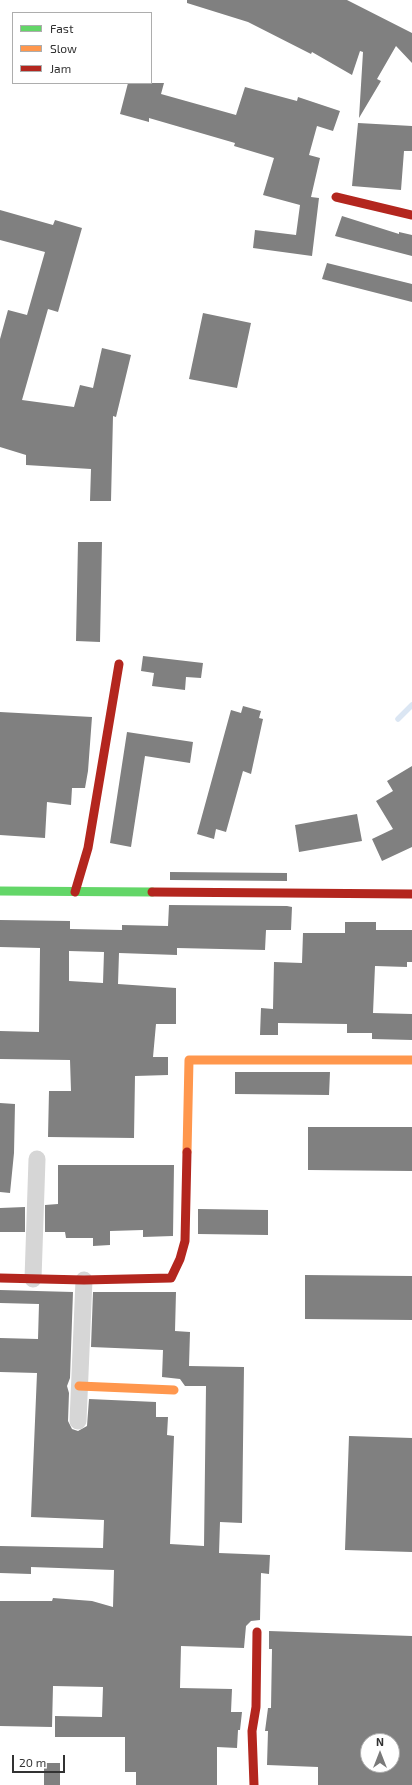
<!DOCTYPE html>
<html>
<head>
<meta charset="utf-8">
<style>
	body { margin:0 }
	#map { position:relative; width:412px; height:1785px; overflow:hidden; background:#fff; font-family:"Exo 2",sans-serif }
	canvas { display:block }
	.legend { position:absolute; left:12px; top:12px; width:140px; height:72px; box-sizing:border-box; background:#fff; border:1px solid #adadad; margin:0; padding:5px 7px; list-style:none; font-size:12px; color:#323232 }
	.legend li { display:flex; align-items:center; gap:8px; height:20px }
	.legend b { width:20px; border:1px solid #adadad }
	.north { position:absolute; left:360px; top:1733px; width:40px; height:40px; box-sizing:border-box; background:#fff; border:1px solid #adadad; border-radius:50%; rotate:0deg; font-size:11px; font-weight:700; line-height:16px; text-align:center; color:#323232 }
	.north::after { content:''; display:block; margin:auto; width:14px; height:18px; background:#7a7a7a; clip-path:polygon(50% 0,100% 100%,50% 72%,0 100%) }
	.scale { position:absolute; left:12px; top:1755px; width:53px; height:18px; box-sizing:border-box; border:2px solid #323232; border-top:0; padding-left:5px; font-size:12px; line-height:14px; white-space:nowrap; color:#323232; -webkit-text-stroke:3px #fff; paint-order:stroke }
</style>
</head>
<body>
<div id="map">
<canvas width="412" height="1785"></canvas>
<ul class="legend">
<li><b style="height:5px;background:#63d668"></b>Fast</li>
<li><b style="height:5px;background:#ff974d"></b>Slow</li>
<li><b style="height:5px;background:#b3261e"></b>Jam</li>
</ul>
<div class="north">N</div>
<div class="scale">20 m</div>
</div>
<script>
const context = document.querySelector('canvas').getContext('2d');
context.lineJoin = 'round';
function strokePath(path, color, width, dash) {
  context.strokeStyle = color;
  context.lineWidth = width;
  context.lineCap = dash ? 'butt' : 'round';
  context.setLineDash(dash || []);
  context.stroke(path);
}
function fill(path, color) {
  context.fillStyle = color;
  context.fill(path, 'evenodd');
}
const stream = new Path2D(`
	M 398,719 L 412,705`);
const building = new Path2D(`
	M 187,0 L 347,0 L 412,33 L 412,63 L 396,46 L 377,79 L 381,81 L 359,118 L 363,52 L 360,51 L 352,75 L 312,52 L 311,54 L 248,22 L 187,3 Z
	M 128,83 L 164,83 L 161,94 L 236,115 L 245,87 L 297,101 L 298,97 L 340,111 L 333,131 L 317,126 L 309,155 L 320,158 L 311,197 L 319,198 L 312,256 L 253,248 L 255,230 L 296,235 L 300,205 L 263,195 L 274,158 L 234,146 L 235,143 L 149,118 L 149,122 L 120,114 Z
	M 358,123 L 412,126 L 412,151 L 404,151 L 401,190 L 352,186 Z
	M 0,210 L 53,225 L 55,220 L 82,228 L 58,312 L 48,309 L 22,400 L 74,407 L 80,385 L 93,388 L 102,348 L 131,355 L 116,417 L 113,416 L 111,501 L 90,501 L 91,469 L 26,465 L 26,455 L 0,447 L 0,339 L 8,310 L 27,315 L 45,252 L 0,240 Z
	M 342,216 L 399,234 L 399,232 L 412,235 L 412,256 L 335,236 Z
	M 327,263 L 412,284 L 412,302 L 322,279 Z
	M 203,313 L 251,323 L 237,388 L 189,379 Z
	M 78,542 L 102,542 L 100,642 L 76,641 Z
	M 143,656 L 203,663 L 201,678 L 186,677 L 185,690 L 152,686 L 154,673 L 141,671 Z
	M 243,706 L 261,711 L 259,718 L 263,719 L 251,774 L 243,771 L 226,832 L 216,829 L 214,839 L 197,834 L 231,710 L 241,713 Z
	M 0,712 L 92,717 L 88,771 L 85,788 L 72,788 L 71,805 L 47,802 L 45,838 L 0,835 Z
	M 127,732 L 193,742 L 190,763 L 145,756 L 131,847 L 110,843 Z
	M 412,766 L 412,847 L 382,861 L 372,839 L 393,829 L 376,801 L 393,791 L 387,781 Z
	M 357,814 L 362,841 L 299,852 L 295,825 Z
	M 170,872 L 287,873 L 287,881 L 170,880 Z
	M 169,905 L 287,906 L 292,907 L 291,930 L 266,930 L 265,950 L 177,948 L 177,955 L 119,953 L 118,984 L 176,988 L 176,1024 L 156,1024 L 153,1057 L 168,1057 L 168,1075 L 135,1076 L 134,1138 L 48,1137 L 49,1091 L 71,1091 L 70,1060 L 0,1059 L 0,1031 L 39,1032 L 40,948 L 0,947 L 0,920 L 70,921 L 70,929 L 122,930 L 122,925 L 168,926 ZM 69,951 L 104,952 L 103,983 L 69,981 Z
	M 345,922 L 376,922 L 376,930 L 412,930 L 412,962 L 407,962 L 407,967 L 375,966 L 373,1013 L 412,1014 L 412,1040 L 372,1039 L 372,1033 L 347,1033 L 347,1024 L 278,1023 L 278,1035 L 260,1035 L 261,1008 L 273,1009 L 274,962 L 302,963 L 303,933 L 345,933 Z
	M 235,1072 L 330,1072 L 329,1095 L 235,1094 Z
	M 0,1103 L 15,1104 L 14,1153 L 10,1193 L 0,1192 Z
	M 308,1127 L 412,1127 L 412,1171 L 308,1170 Z
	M 58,1165 L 174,1165 L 173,1236 L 143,1237 L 143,1230 L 110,1231 L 110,1245 L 93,1246 L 93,1238 L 66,1238 L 65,1232 L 45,1232 L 45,1205 L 58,1204 Z
	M 25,1207 L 25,1232 L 0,1232 L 0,1208 Z
	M 198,1209 L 268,1210 L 268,1235 L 198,1234 Z
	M 305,1275 L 412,1276 L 412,1320 L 305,1319 Z
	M 0,1290 L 73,1292 L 70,1378 L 67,1386 L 69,1393 L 68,1421 L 72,1429 L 78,1431 L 87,1426 L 89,1399 L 156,1402 L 156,1417 L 168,1417 L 167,1435 L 174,1436 L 170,1544 L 204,1546 L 206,1386 L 185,1386 L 180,1379 L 162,1377 L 163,1350 L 91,1347 L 93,1292 L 176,1292 L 175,1331 L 190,1332 L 189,1366 L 244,1367 L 242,1523 L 220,1522 L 219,1553 L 270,1555 L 269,1574 L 261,1573 L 260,1620 L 251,1621 L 246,1626 L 244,1648 L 181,1646 L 180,1688 L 232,1689 L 231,1712 L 242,1712 L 240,1730 L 238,1730 L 237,1748 L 217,1747 L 217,1785 L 136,1785 L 136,1772 L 125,1772 L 125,1737 L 55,1737 L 55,1716 L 102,1717 L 103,1687 L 53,1686 L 52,1727 L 0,1726 L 0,1601 L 52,1601 L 53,1598 L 92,1601 L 113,1607 L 114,1570 L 31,1567 L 31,1574 L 0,1573 L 0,1546 L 103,1548 L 104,1520 L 31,1517 L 37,1373 L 0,1372 L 0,1338 L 38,1339 L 39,1304 L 0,1303 Z
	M 349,1436 L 412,1438 L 412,1552 L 345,1550 Z
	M 269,1631 L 412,1636 L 412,1785 L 318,1785 L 318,1767 L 267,1765 L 268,1731 L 265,1731 L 268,1708 L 271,1708 L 272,1649 L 269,1649 ZM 368,1741 L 392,1741 L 392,1765 L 368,1765 Z
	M 44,1763 L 60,1763 L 60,1785 L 44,1785 Z`);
const street = new Path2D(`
	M 33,1279 L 37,1159
	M 78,1421 L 84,1280`);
const fast = new Path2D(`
	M 0,891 L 152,892`);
const slow = new Path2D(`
	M 187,1152 L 189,1060 L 412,1060
	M 79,1386 L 174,1390`);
const jam = new Path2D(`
	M 336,197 L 412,215
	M 75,892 L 88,848 L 119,664
	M 152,892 L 412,894
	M 0,1278 L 84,1280 L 171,1278 L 180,1259 L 185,1241 L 187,1152
	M 254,1785 L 252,1731 L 256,1707 L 257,1632`);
strokePath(stream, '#dbe6f3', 5.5);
fill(building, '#808080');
strokePath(street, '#d6d6d6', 17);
strokePath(fast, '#63d668', 9);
strokePath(slow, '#ff974d', 9);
strokePath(jam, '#b3261e', 9);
</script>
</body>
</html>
